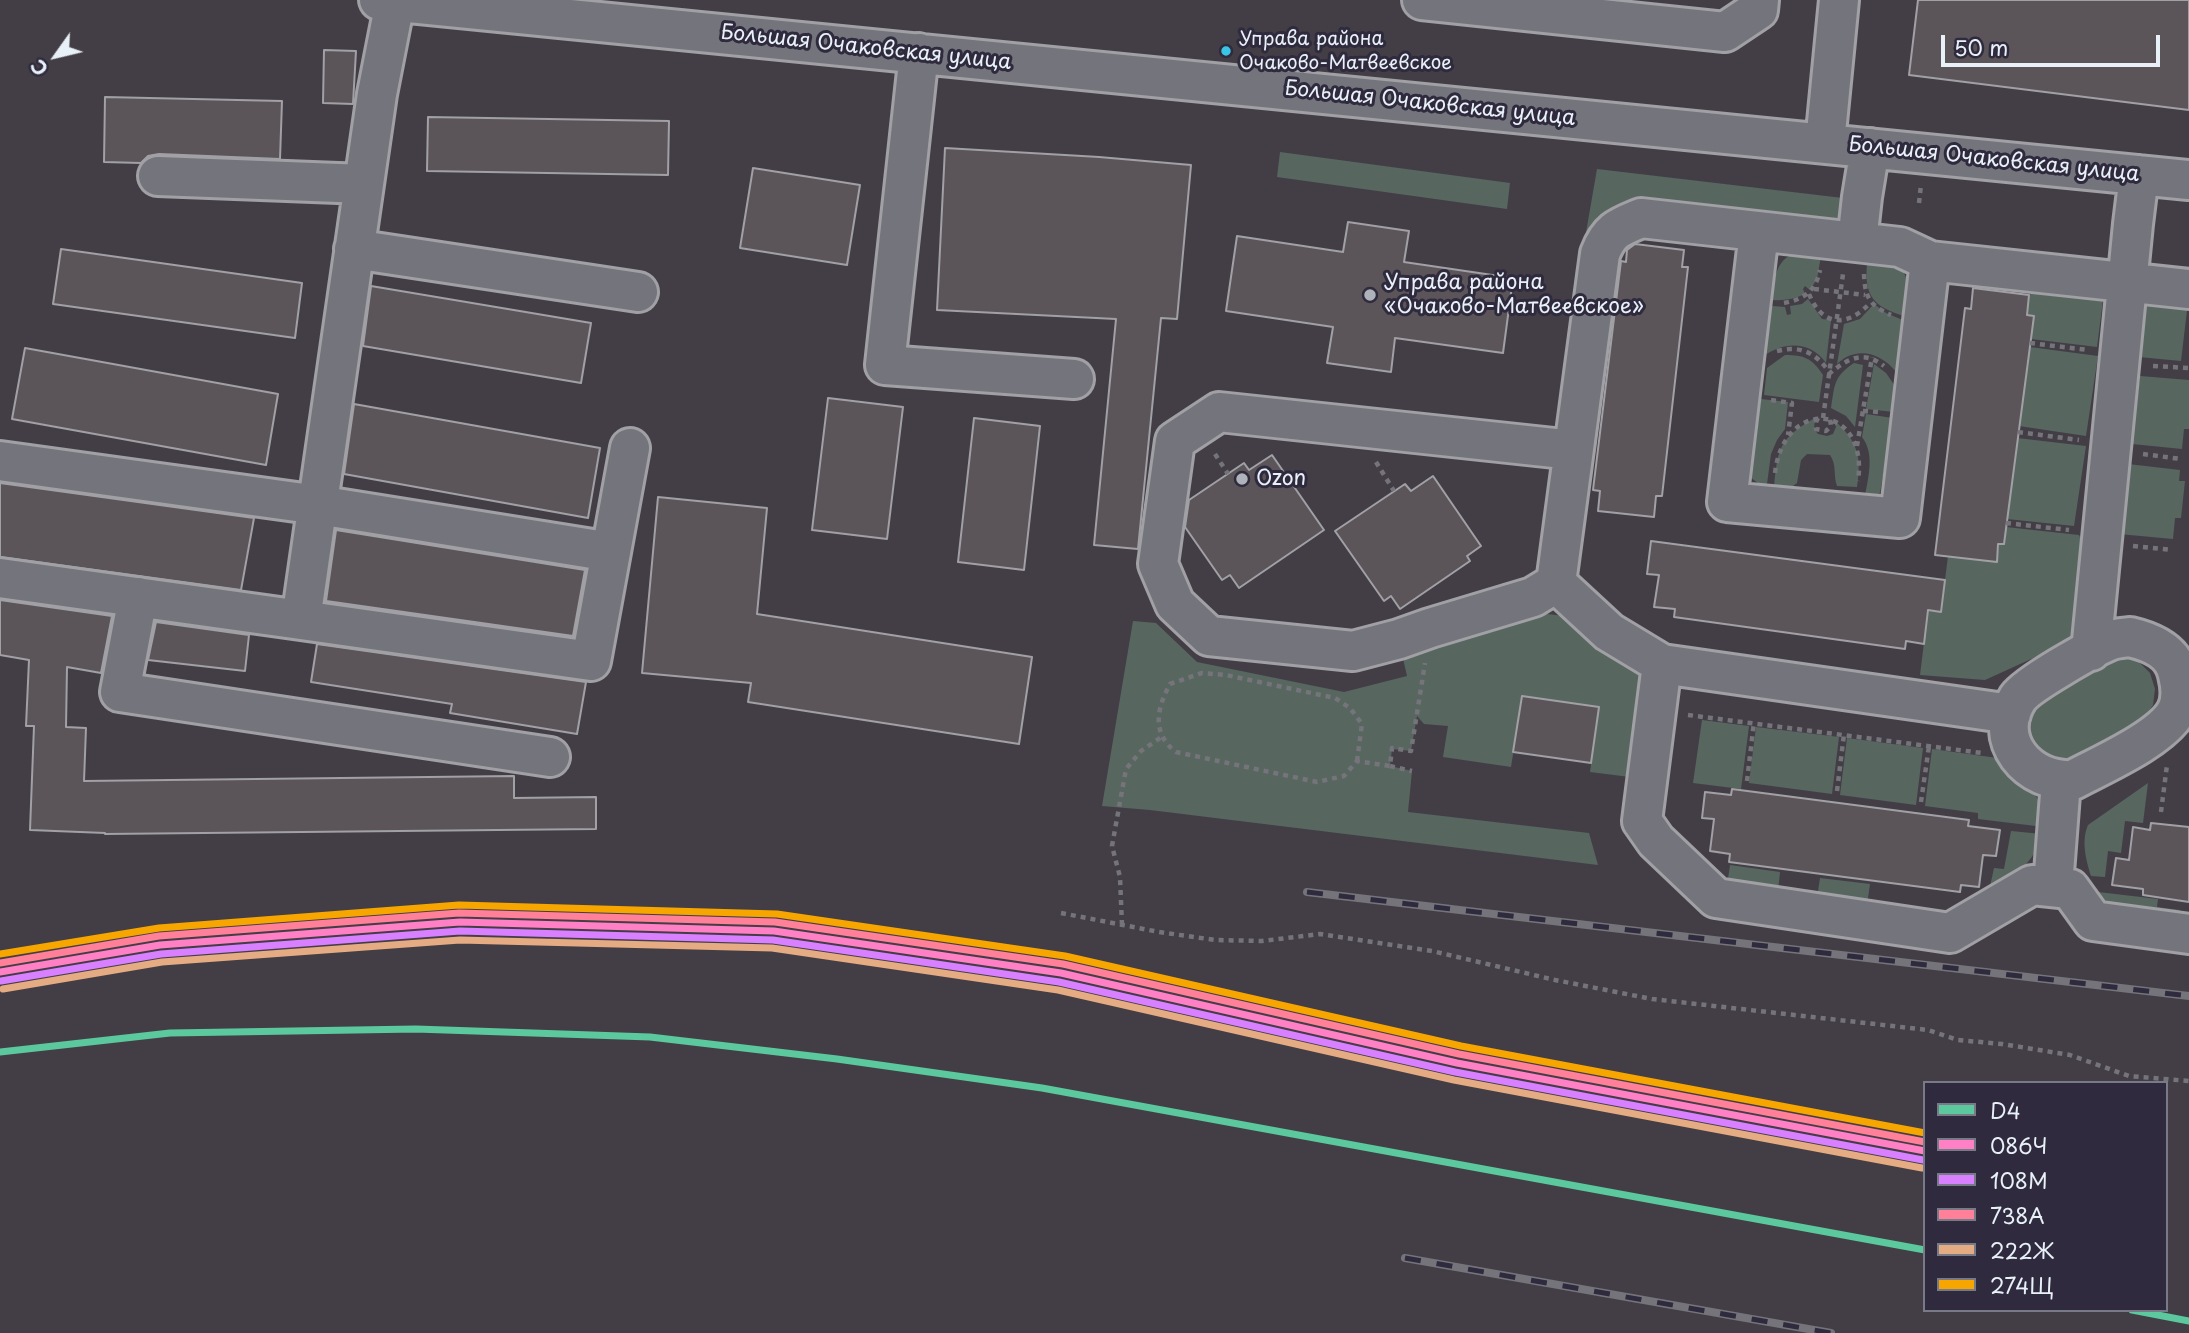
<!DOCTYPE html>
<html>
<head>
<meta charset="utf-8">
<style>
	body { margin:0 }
	#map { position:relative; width:2189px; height:1333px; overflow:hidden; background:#433e46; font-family:"Playpen Sans",sans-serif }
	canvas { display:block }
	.legend { position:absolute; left:1923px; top:1081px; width:245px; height:231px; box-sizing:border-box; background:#2f2a3d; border:2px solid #797a88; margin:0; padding:9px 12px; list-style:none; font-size:21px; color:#e8f1f8 }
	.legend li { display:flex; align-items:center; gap:14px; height:35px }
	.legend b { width:35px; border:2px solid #797a88 }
	.north { position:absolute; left:21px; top:21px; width:70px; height:70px; -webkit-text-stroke:5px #2f2a3d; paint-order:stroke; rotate:236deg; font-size:19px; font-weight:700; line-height:28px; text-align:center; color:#e8f1f8 }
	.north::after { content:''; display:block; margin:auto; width:24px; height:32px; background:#e8f1f8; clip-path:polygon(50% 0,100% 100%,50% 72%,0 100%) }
	.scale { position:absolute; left:1941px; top:35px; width:219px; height:32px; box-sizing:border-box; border:4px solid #e8f1f8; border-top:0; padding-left:9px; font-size:21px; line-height:24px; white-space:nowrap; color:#e8f1f8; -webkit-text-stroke:5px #2f2a3d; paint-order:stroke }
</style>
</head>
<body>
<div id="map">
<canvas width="2189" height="1333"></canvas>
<ul class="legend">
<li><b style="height:9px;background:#5bc99d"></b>D4</li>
<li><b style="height:9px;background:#ff80c5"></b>086Ч</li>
<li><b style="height:9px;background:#d880ff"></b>108М</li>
<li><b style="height:9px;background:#ff8098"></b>738А</li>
<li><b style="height:9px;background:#e5ac83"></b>222Ж</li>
<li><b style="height:9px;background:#f7a600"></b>274Щ</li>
</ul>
<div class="north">С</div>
<div class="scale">50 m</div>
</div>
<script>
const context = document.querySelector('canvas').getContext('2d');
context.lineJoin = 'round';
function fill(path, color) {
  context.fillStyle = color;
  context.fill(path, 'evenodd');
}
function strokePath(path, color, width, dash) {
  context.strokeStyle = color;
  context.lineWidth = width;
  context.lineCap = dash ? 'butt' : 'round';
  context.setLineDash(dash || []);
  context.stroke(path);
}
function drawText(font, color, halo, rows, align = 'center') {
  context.font = font + ' "Playpen Sans",sans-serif';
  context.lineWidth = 6;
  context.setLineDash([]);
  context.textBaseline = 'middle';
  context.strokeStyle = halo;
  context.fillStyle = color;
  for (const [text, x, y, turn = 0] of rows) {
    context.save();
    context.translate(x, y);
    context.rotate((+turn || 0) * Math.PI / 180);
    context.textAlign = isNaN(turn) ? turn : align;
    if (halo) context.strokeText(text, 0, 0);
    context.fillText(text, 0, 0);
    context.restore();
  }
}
const green = new Path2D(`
	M 1280,152 L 1510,183 L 1507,209 L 1277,177 Z
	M 1597,169 L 1843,198 L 1849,221 L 1835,227 L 1636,200 C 1612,206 1599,224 1584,244 Z
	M 1793,254 L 1821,256 L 1817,279 L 1810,290 L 1805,286 L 1803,289 L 1805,294 C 1794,299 1784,301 1772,300 C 1775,281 1774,262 1793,254 Z
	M 1867,264 C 1876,265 1888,264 1896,267 C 1914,273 1906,303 1904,316 C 1874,307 1864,296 1867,264 Z
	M 2040,289 L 2093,294 L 2103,300 L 2097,347 L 2031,339 L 2034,316 L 2027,315 L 2029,295 Z
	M 2151,298 L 2188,302 L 2181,361 L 2139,357 L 2144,305 Z
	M 1808,299 L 1822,319 L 1831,320 L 1826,363 C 1811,341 1784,341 1764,356 L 1772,306 L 1785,307 L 1787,315 L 1791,314 L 1790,306 L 1802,304 Z
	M 1874,304 L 1886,313 L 1905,321 L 1896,372 C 1882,353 1856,345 1837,364 L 1844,324 L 1860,319 Z
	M 2030,347 L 2098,356 L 2086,436 L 2019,426 L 2020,367 L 2028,368 Z
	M 1785,355 C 1804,355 1812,358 1823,375 L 1819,402 L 1764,395 L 1767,368 Z
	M 1854,363 L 1863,365 L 1855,427 L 1846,416 L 1831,408 C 1835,385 1833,377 1854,363 Z
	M 1874,364 L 1886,373 L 1897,389 L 1894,412 L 1866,409 Z
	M 2140,376 L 2189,380 L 2189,429 L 2184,429 L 2182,449 L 2132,444 Z
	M 1761,399 L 1788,402 L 1785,429 L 1777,440 L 1771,454 L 1767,484 L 1759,484 L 1750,477 Z
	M 1866,414 L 1893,418 L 1880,493 L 1874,499 L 1864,502 C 1867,481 1876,455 1862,437 Z
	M 1815,418 L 1814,429 L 1818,434 L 1827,436 L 1833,434 L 1836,427 L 1833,419 C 1857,441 1862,454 1857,487 L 1837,486 C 1833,475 1837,465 1830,455 L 1807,454 L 1801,460 L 1797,483 L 1789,489 L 1774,487 C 1778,447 1779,439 1815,418 Z
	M 2017,438 L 2086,446 L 2074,526 L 2007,519 Z
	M 2128,464 L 2180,470 L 2179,481 L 2185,481 L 2181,518 L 2175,518 L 2173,539 L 2119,534 Z
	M 2006,527 L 2079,535 L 2088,555 L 2075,639 L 1985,680 L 1920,675 L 1928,610 L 1941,612 L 1948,556 L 1996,562 L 1999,544 L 2004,544 Z
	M 1539,613 L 1564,616 L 1641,674 L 1652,702 L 1646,779 L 1590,772 L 1599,707 L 1522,696 L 1511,767 L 1443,757 L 1448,726 L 1424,724 L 1417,716 L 1411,751 L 1392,749 L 1390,766 L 1412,771 L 1408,812 L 1589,833 L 1598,865 L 1150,810 L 1102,806 L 1133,621 L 1156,623 L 1197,662 L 1344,692 L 1407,676 L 1402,654 Z
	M 2124,656 L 2139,662 L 2150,673 L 2155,689 L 2153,705 L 2144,719 L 2064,765 L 2047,761 L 2024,736 L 2028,702 L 2107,657 Z
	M 1702,720 L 1749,726 L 1741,789 L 1693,783 Z
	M 1756,727 L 1839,737 L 1832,794 L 1749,783 Z
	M 1847,738 L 1923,748 L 1916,805 L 1840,795 Z
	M 1932,749 L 2012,760 C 2028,781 2043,800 2044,827 L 1978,819 L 1978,813 L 1925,806 Z
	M 2148,783 L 2143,823 L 2125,821 L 2121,853 L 2108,851 L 2105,877 L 2091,876 C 2086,860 2081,841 2088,825 Z
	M 2011,831 L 2042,834 C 2035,864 2013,876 1989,891 L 1994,868 L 2004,869 Z
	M 1730,865 L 1780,872 L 1778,892 L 1727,886 Z
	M 1820,878 L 1870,884 L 1867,905 L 1817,898 Z
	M 2098,892 L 2158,899 L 2157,907 L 2180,910 L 2178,923 L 2107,910 Z`);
const building = new Path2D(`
	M 1918,0 L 2189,0 L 2189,110 L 1909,75 Z
	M 324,50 L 356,51 L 353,104 L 323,103 Z
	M 105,97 L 282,101 L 280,159 L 159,154 L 148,156 L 141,163 L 104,162 Z
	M 428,117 L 669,121 L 668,175 L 427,171 Z
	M 945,148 L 1099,157 L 1191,165 L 1177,319 L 1161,318 L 1138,549 L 1094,545 L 1116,319 L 937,310 Z
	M 753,168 L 860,185 L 847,265 L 740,248 Z
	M 1348,222 L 1409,231 L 1404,262 L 1513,278 L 1503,353 L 1395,338 L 1391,372 L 1327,363 L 1333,327 L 1226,311 L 1237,236 L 1343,252 Z
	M 1635,244 L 1684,250 L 1682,267 L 1688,267 L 1662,496 L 1656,496 L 1654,517 L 1598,511 L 1600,491 L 1593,490 L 1621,261 L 1626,262 L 1627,250 Z
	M 61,249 L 302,283 L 295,338 L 53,304 Z
	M 371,286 L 591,323 L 581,383 L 363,346 Z
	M 1973,288 L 2029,295 L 2027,315 L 2034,316 L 2004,544 L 1998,544 L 1997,562 L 1935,555 L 1965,308 L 1971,309 Z
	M 25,348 L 278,394 L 266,465 L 12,419 Z
	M 828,398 L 903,407 L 887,539 L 812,530 Z
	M 354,404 L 600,448 L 588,518 L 344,474 Z
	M 974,418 L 1040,426 L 1024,570 L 958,562 Z
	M 1272,455 L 1324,530 L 1239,588 L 1230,575 L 1222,580 L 1185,527 L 1189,500 L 1244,463 L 1249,470 Z
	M 1433,476 L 1481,546 L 1467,556 L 1470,561 L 1400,609 L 1391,596 L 1384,601 L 1335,531 L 1405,484 L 1411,491 Z
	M 0,483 L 254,518 L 241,590 L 0,557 Z
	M 658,497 L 767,508 L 757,614 L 1032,657 L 1019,744 L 748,702 L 751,683 L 642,673 Z
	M 336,530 L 585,570 L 573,636 L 326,601 Z
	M 1651,541 L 1945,580 L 1941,612 L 1928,610 L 1924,644 L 1906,641 L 1905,649 L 1674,617 L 1675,609 L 1654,607 L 1659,575 L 1647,574 Z
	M 0,600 L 112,616 L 101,673 L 67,667 L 66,727 L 86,728 L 84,781 L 514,776 L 514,798 L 596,797 L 596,829 L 105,834 L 105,833 L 30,830 L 34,726 L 26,726 L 29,660 L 0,655 Z
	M 156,622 L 249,635 L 245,671 L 148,660 Z
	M 317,644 L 586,682 L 577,734 L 450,713 L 452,704 L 311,682 Z
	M 1522,696 L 1599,707 L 1591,763 L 1513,752 Z
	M 1732,789 L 1969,820 L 1968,826 L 2000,830 L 1996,856 L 1983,855 L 1979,887 L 1961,885 L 1960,892 L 1729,862 L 1730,854 L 1710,851 L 1714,819 L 1702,818 L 1705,792 L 1731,795 Z
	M 2151,823 L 2189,827 L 2189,902 L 2143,895 L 2143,889 L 2112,885 L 2116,858 L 2129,860 L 2133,827 L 2150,830 Z`);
const path = new Path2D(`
	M 1919,203 L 1921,185
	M 1864,274 C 1865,297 1869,305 1891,315
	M 1814,289 L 1865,295
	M 1809,294 C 1823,328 1848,327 1871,302
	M 1784,303 C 1805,299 1816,290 1820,270
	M 2030,343 L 2088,350
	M 1777,351 C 1801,345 1816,353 1830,373 C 1849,358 1863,350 1884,366
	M 2153,366 L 2189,368
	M 1771,400 L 1792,403 L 1788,435
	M 1863,411 L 1879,412
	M 1818,418 L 1816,422 L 1816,429 L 1826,431 L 1831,426 L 1830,419
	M 1823,418 L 1843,274
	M 2018,432 L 2079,440
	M 1857,446 L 1872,357
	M 1215,454 L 1228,474
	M 2143,454 L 2181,459
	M 1376,462 L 1394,491
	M 1775,473 C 1784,396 1869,403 1858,481
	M 2006,523 L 2069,530
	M 2133,546 L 2172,550
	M 1688,715 L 1982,753
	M 1357,761 L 1362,724 L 1350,708 L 1335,698 L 1226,675 L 1202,673 L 1170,684 C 1157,708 1151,733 1176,752 L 1317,782 L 1344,776 L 1357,761 L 1390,766 L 1392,748 L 1411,751 L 1425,663
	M 1390,766 L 1412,771
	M 1747,781 L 1754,722
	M 1837,791 L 1844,734
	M 1921,802 L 1929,746
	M 2161,812 L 2167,765
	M 1061,913 L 1159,932 L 1215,940 L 1262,941 L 1320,934 L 1432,951 L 1555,980 L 1652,999 L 1928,1030 L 1958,1040 L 2002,1044 L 2070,1055 L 2129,1076 L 2189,1081
	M 1122,925 L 1120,877 L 1112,846 L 1126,769 L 1141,751 L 1163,736`);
const minor = new Path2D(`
	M 379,0 L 2189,180
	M 1422,0 L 1725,32 L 1758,10 L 1759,0
	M 395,2 L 377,94 L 301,620 L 591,661 L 630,448
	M 919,53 L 885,365 L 1074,379
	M 1825,143 L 1839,0
	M 158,176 L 364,184
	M 1759,232 L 1727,502 L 1900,518 L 1930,261
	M 1857,242 L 1862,197 L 1870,148
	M 354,249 L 638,292
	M 0,461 L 318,505 L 611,552
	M 0,578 L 301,620
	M 1556,583 L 1533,597 L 1430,628 L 1399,639 L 1353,651 L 1209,636 L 1175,604 L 1158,564 L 1175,441 L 1219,412 L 1573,450
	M 138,597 L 120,692 L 550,757
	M 2130,637 C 2151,642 2174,651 2178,675 C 2181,687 2182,701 2176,712 C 2161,739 2101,765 2073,780 C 2028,783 1991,740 2018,698 C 2028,684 2092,648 2109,641 C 2116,638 2124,638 2130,637 Z
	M 2091,651 L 2133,224 L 2139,175
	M 1662,664 L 1642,821 L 1656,841 L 1716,898 L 1950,933 L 2032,885 L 2070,889 L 2093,921 L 2189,934
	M 2011,714 L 1662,664 L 1609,632 L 1556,583 L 1600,254 C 1609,230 1619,227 1641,218 L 1900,247 L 1930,261 L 2189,289
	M 2053,886 L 2061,781`);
const rail = new Path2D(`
	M 1307,892 L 2189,996
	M 1405,1258 L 1831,1333`);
const rail1 = new Path2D(`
	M 0,1052 L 170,1033 L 416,1029 L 650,1037 L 837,1059 L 1042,1088 L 1925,1250
	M 2132,1310 L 2189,1321`);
const rail2 = new Path2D(`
	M 0,972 L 160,945 L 460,922 L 774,931 L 1061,973 L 1457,1063 L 1925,1151`);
const rail3 = new Path2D(`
	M 1,981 L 161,954 L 460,931 L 773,940 L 1059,982 L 1455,1072 L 1923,1160`);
const rail4 = new Path2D(`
	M 0,963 L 159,936 L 459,913 L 775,922 L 1063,964 L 1459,1054 L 1925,1142`);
const rail5 = new Path2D(`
	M 3,989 L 162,962 L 460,940 L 772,948 L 1058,990 L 1454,1080 L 1922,1168`);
const rail6 = new Path2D(`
	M 0,954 L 159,928 L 459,905 L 777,914 L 1065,956 L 1461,1046 L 1925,1133`);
const markers = [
	[1226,51,6,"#3ac5e4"],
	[1370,295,7,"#aeb2ba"],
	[1242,479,7,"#aeb2ba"]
];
const busNames = [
	["Управа района",1239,40],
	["Очаково-Матвеевское",1239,64]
];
const streetNames = [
	["Большая Очаковская улица",866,48,6],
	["Большая Очаковская улица",1430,104,6],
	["Большая Очаковская улица",1994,160,6]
];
const poiNames = [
	["Управа района",1384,283],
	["«Очаково-Матвеевское»",1384,307],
	["Ozon",1256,479]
];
fill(green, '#586660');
fill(building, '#5b5559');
strokePath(building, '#a0a0a5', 2);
strokePath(minor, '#a0a0a5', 44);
strokePath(path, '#75747a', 4.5, [5, 5]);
strokePath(minor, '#74757c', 38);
strokePath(rail, '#75747a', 8);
strokePath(rail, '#2f2a3d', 5, [16]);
strokePath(rail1, '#5bc99d', 7);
strokePath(rail2, '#ff80c5', 7);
strokePath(rail3, '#d880ff', 7);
strokePath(rail4, '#ff8098', 7);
strokePath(rail5, '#e5ac83', 7);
strokePath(rail6, '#f7a600', 7);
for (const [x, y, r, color] of markers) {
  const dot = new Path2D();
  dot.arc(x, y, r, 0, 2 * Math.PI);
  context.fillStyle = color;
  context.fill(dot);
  strokePath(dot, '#2f2a3d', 2.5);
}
drawText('19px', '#e8f1f8', '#2f2a3d', busNames, 'left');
drawText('21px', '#e8f1f8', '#2f2a3d', streetNames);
drawText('21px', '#e8f1f8', '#2f2a3d', poiNames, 'left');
</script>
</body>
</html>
